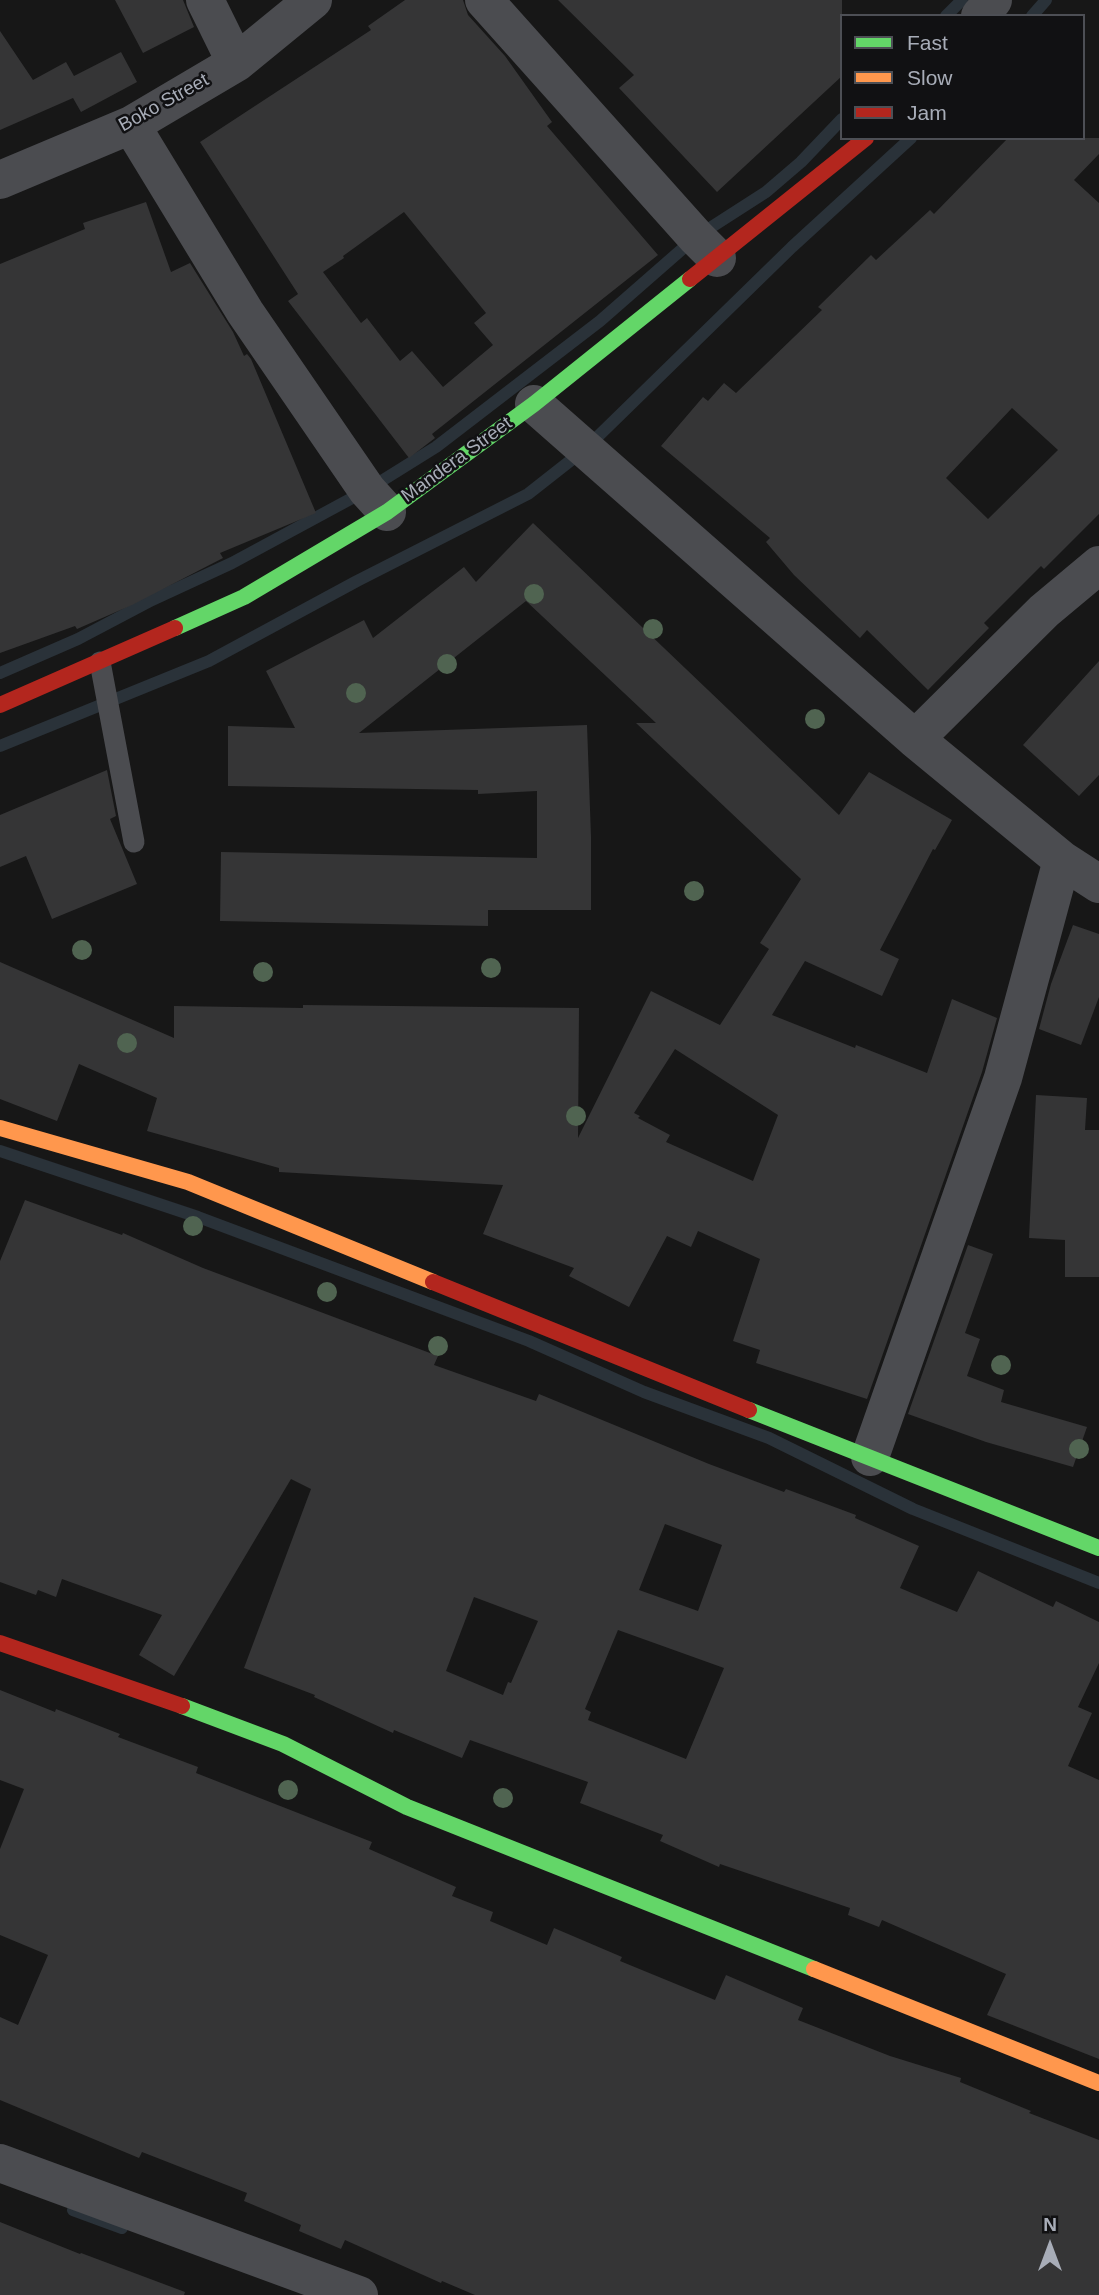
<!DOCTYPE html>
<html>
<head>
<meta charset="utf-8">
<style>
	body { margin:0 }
	#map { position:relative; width:1099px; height:2295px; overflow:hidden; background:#171717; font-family:Helvetica,sans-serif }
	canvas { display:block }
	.legend { position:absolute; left:840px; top:14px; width:245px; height:126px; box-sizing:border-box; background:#111113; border:2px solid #4d4f55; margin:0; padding:9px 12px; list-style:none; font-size:21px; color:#a8adb8 }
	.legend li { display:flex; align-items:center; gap:14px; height:35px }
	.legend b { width:35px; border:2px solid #4d4f55 }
	.north { position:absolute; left:1015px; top:2211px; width:70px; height:70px; -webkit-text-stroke:5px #111113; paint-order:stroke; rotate:0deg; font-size:19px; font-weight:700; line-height:28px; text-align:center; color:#a8adb8 }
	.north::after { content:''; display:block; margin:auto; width:24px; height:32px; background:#a8adb8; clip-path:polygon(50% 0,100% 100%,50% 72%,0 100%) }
</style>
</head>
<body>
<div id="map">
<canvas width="1099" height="2295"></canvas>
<ul class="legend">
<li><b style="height:9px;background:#63d668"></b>Fast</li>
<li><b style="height:9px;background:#ff974d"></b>Slow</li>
<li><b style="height:9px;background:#b3261e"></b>Jam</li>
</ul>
<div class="north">N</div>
</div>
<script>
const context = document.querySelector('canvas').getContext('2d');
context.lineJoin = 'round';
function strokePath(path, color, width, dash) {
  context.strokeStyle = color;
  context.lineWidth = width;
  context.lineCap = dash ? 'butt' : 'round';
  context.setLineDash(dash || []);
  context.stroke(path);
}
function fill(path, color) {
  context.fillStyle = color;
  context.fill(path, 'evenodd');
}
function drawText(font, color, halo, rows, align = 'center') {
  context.font = font + ' Helvetica,sans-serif';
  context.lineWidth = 5;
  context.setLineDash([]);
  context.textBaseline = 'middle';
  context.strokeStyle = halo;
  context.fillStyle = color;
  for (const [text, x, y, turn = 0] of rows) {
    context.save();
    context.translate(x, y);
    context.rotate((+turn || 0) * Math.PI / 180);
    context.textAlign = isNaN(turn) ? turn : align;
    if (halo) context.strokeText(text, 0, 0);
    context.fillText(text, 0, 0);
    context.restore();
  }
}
const stream = new Path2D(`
	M 946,16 L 962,0
	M 1032,16 L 1046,0
	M 0,673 L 78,639 L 152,600 L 232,563 L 367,490 L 436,447 L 600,321 L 696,237 L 766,192 L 801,162 L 842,119
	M 0,746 L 209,661 L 357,581 L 528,494 L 584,450 L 792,247 L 911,138
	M 0,1151 L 198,1217 L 529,1341 L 644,1392 L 769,1438 L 913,1509 L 1099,1583
	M 73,2210 L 122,2228`);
const building = new Path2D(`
	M 115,0 L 183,0 L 194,27 L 143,53 Z
	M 405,0 L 463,0 L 468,15 L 505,56 L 552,122 L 547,126 L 658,255 L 432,434 L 435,438 L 409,458 L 288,301 L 298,294 L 200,142 L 371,30 L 368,26 ZM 404,212 L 486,313 L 474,323 L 493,345 L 443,387 L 412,351 L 400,361 L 367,318 L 361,323 L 323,272 L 344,258 L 343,256 Z
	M 558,0 L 842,0 L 842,76 L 717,192 L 619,88 L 634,75 Z
	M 0,31 L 33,80 L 66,62 L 74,76 L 121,52 L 137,82 L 81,112 L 73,98 L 0,130 Z
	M 1008,138 L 1099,138 L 1099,154 L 1074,180 L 1099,203 L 1099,514 L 1044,569 L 1041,566 L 984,623 L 989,628 L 928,690 L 867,630 L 860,638 L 794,575 L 766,542 L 770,538 L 661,446 L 703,397 L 708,401 L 724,383 L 736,393 L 822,310 L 818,307 L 871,255 L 876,260 L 930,210 L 934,214 ZM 1012,408 L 1058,450 L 988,519 L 946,478 Z
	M 146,202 L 171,272 L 190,263 L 233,332 L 244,356 L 247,354 L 251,359 L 316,513 L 220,553 L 223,558 L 132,605 L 77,629 L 75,626 L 0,653 L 0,264 L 85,229 L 83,223 Z
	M 533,523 L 839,815 L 869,772 L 952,820 L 935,850 L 933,849 L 880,950 L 899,959 L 882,996 L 805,961 L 772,1015 L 855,1048 L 856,1045 L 927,1073 L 952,999 L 997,1018 L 982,1072 L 867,1399 L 756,1363 L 760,1350 L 733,1341 L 760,1259 L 698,1231 L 691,1247 L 667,1236 L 629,1307 L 569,1276 L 574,1268 L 483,1234 L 503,1185 L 279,1172 L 279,1168 L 147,1131 L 157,1098 L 79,1064 L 57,1121 L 0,1099 L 0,962 L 174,1038 L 174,1006 L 303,1008 L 303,1005 L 579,1008 L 578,1138 L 651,991 L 720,1025 L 769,949 L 760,943 L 801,879 L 636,723 L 656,723 L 526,601 L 359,733 L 587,725 L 591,837 L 591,910 L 488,910 L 488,926 L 220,921 L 221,852 L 537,858 L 537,791 L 478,794 L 478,790 L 228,786 L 228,726 L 295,728 L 266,671 L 364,620 L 373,638 L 464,567 L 476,582 ZM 675,1049 L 778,1115 L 753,1181 L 666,1142 L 670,1135 L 638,1118 L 640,1116 L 634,1113 Z
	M 1099,661 L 1099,775 L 1079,796 L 1023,745 Z
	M 107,770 L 116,816 L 110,819 L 137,884 L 52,919 L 26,856 L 0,867 L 0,815 Z
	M 1073,925 L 1099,934 L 1099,997 L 1081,1045 L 1039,1029 L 1051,984 Z
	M 1036,1095 L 1087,1098 L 1085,1130 L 1099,1130 L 1099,1277 L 1065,1277 L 1065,1240 L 1029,1238 Z
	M 25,1200 L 122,1235 L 123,1233 L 203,1268 L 438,1356 L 434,1365 L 536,1401 L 539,1394 L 709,1464 L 784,1492 L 786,1489 L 856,1515 L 855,1518 L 919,1546 L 900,1588 L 957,1612 L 978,1571 L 1053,1607 L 1056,1601 L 1099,1622 L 1099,1663 L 1078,1707 L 1092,1713 L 1068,1766 L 1099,1780 L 1099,2059 L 987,2015 L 1006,1974 L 882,1920 L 879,1927 L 848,1915 L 850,1908 L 720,1864 L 719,1867 L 660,1841 L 663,1835 L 580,1803 L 588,1782 L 470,1740 L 462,1758 L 394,1730 L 393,1733 L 314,1697 L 315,1695 L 244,1668 L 311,1489 L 291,1479 L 174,1676 L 139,1655 L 162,1615 L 62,1579 L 56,1597 L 38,1590 L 36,1595 L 0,1582 L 0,1261 ZM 665,1524 L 722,1545 L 698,1611 L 639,1590 ZM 474,1597 L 538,1621 L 511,1683 L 508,1682 L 503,1695 L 446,1671 ZM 618,1630 L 724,1668 L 686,1759 L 588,1720 L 591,1712 L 585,1709 Z
	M 968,1245 L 993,1254 L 965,1333 L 980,1339 L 967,1376 L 1004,1390 L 1001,1402 L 1087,1427 L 1073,1467 L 986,1442 L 908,1414 Z
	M 0,1690 L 55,1712 L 56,1709 L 120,1734 L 118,1737 L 198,1767 L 196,1773 L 372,1842 L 369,1849 L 456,1887 L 452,1896 L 493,1912 L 490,1921 L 547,1945 L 554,1928 L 622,1957 L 620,1961 L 715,2000 L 726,1975 L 803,2008 L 798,2020 L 890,2056 L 961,2078 L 960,2082 L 1031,2111 L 1029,2113 L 1099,2140 L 1099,2295 L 475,2295 L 442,2281 L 441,2283 L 345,2240 L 341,2249 L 299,2231 L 301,2225 L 244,2201 L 247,2193 L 142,2152 L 139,2158 L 0,2100 L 0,2017 L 18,2025 L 48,1955 L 0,1935 L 0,1849 L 24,1789 L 0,1780 Z
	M 0,2222 L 80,2254 L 81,2253 L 185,2292 L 184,2295 L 0,2295 Z`);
const lane = new Path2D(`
	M 100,662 L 134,842`);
const street = new Path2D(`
	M 205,0 L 236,63
	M 484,0 L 696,237 L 717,258
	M 980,16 L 993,0
	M 131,125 L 245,312 L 367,490 L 387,512
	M 0,180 L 131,125 L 236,63 L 313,0
	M 534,404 L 915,739 L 1062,860 L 1099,884
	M 915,739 L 1044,611 L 1099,565
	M 870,1457 L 1003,1078 L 1062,860
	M 0,2163 L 359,2295`);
const fast = new Path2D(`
	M 175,628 L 244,597 L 387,512 L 534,404 L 690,279
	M 749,1410 L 1099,1548
	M 182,1706 L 283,1744 L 407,1807 L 814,1969`);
const slow = new Path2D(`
	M 0,1128 L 188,1182 L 433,1282
	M 814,1969 L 1099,2083`);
const jam = new Path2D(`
	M 690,279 L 866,138
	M 0,705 L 175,628
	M 433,1282 L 749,1410
	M 0,1643 L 182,1706`);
const trees = [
	[534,594],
	[653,629],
	[447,664],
	[356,693],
	[815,719],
	[694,891],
	[82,950],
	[491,968],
	[263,972],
	[127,1043],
	[576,1116],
	[193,1226],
	[327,1292],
	[438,1346],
	[1001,1365],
	[1079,1449],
	[288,1790],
	[503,1798]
];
const streetNames = [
	["Boko Street",164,103,-29],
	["Mandera Street",457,460,-36]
];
strokePath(stream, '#2a3239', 12);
fill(building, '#353536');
strokePath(lane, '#4b4c50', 21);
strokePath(street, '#4b4c50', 38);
strokePath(fast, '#63d668', 16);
strokePath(slow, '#ff974d', 16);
strokePath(jam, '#b3261e', 16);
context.fillStyle = '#506451';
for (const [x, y] of trees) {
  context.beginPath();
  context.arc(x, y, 10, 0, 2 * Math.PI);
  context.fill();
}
drawText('19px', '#a8adb8', '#111113', streetNames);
</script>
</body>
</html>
